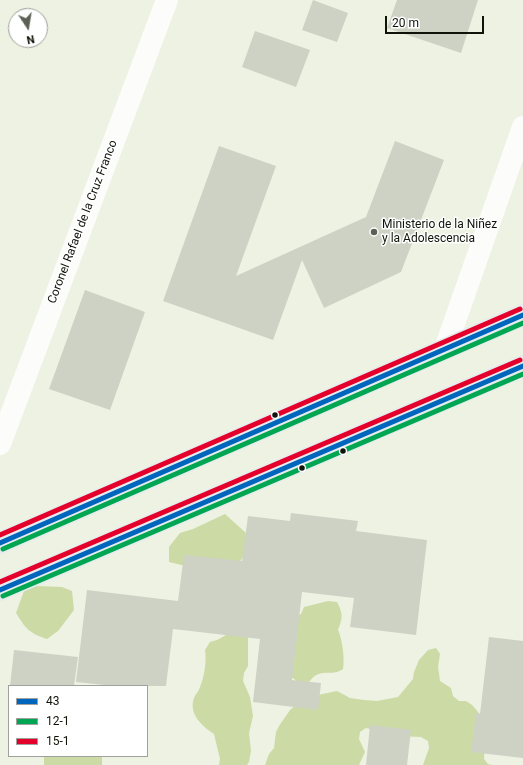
<!DOCTYPE html>
<html>
<head>
<meta charset="utf-8">
<style>
	body { margin:0 }
	#map { position:relative; width:523px; height:765px; overflow:hidden; background:#edf2e2; font-family:Roboto,sans-serif }
	canvas { display:block }
	.legend { position:absolute; left:8px; top:685px; width:140px; height:72px; box-sizing:border-box; background:#fff; border:1px solid #9fa19d; margin:0; padding:5px 7px; list-style:none; font-size:12px; color:#101309 }
	.legend li { display:flex; align-items:center; gap:8px; height:20px }
	.legend b { width:20px; border:1px solid #9fa19d }
	.north { position:absolute; left:8px; top:8px; width:40px; height:40px; box-sizing:border-box; background:#fff; border:1px solid #9fa19d; border-radius:50%; rotate:168deg; font-size:11px; font-weight:700; line-height:16px; text-align:center; color:#101309 }
	.north::after { content:''; display:block; margin:auto; width:14px; height:18px; background:#5d6155; clip-path:polygon(50% 0,100% 100%,50% 72%,0 100%) }
	.scale { position:absolute; left:385px; top:16px; width:99px; height:18px; box-sizing:border-box; border:2px solid #101309; border-top:0; padding-left:5px; font-size:12px; line-height:14px; white-space:nowrap; color:#101309; -webkit-text-stroke:3px #fff; paint-order:stroke }
</style>
</head>
<body>
<div id="map">
<canvas width="523" height="765"></canvas>
<ul class="legend">
<li><b style="height:5px;background:#0065bd"></b>43</li>
<li><b style="height:5px;background:#00a651"></b>12-1</li>
<li><b style="height:5px;background:#e4002b"></b>15-1</li>
</ul>
<div class="north">N</div>
<div class="scale">20 m</div>
</div>
<script>
const context = document.querySelector('canvas').getContext('2d');
context.lineJoin = 'round';
function fill(path, color) {
  context.fillStyle = color;
  context.fill(path, 'evenodd');
}
function strokePath(path, color, width, dash) {
  context.strokeStyle = color;
  context.lineWidth = width;
  context.lineCap = dash ? 'butt' : 'round';
  context.setLineDash(dash || []);
  context.stroke(path);
}
function drawText(font, color, halo, rows, align = 'center') {
  context.font = font + ' Roboto,sans-serif';
  context.lineWidth = 3;
  context.setLineDash([]);
  context.textBaseline = 'middle';
  context.strokeStyle = halo;
  context.fillStyle = color;
  for (const [text, x, y, turn = 0] of rows) {
    context.save();
    context.translate(x, y);
    context.rotate((+turn || 0) * Math.PI / 180);
    context.textAlign = isNaN(turn) ? turn : align;
    if (halo) context.strokeText(text, 0, 0);
    context.fillText(text, 0, 0);
    context.restore();
  }
}
const forest = new Path2D(`
	M 225,514 L 246,533 L 245,553 L 237,567 L 194,568 L 169,562 L 169,547 L 180,533 L 193,529 Z
	M 36,586 L 62,587 L 72,591 L 74,610 L 58,631 L 47,639 C 29,633 26,629 16,613 L 25,588 Z
	M 328,601 L 337,602 C 343,614 343,617 338,630 C 342,638 345,659 343,669 C 330,678 321,666 309,682 L 298,682 L 290,676 L 294,618 L 301,614 L 304,607 Z
	M 248,633 L 248,666 L 244,673 L 243,681 L 250,697 L 253,716 L 249,733 L 251,751 L 249,762 L 247,765 L 219,765 L 220,759 L 214,734 C 203,727 188,714 194,698 C 195,695 199,691 200,687 C 204,678 207,661 205,650 L 210,642 L 217,640 L 226,635 Z
	M 436,648 L 440,654 L 438,667 L 440,681 L 451,688 L 453,696 L 459,701 L 466,701 L 472,705 L 486,721 L 484,759 L 488,764 L 492,765 L 423,765 L 429,748 L 428,741 L 421,737 L 399,736 L 366,728 L 360,732 L 359,739 L 365,752 L 359,765 L 265,765 L 269,754 L 274,748 L 276,732 L 279,726 L 290,710 L 301,701 L 313,696 L 337,691 L 350,698 L 364,700 L 377,701 L 398,697 L 413,679 L 414,672 L 419,660 L 428,650 Z
	M 44,756 L 102,756 L 102,765 L 44,765 Z`);
const building = new Path2D(`
	M 313,0 L 348,13 L 337,42 L 302,30 Z
	M 397,0 L 478,0 L 461,53 L 387,28 Z
	M 255,31 L 310,50 L 296,87 L 242,67 Z
	M 395,141 L 444,160 L 401,272 L 324,308 L 302,260 L 273,340 L 163,301 L 219,146 L 276,166 L 236,276 L 366,217 Z
	M 85,290 L 145,312 L 110,410 L 49,389 Z
	M 291,513 L 358,521 L 356,531 L 427,540 L 416,635 L 350,627 L 354,598 L 302,592 L 292,680 L 321,683 L 318,710 L 253,702 L 260,639 L 173,629 L 166,686 L 114,686 L 76,682 L 87,590 L 178,601 L 184,555 L 242,561 L 248,516 L 290,521 Z
	M 489,637 L 523,641 L 523,758 L 471,752 L 476,713 L 480,714 Z
	M 14,650 L 78,657 L 74,686 L 10,686 Z
	M 370,725 L 411,730 L 407,765 L 366,765 Z`);
const minor = new Path2D(`
	M 445,349 L 523,127
	M 0,444 L 167,0`);
const highway = new Path2D(`
	M 0,543 L 523,315
	M 0,590 L 523,366`);
const bus1 = new Path2D(`
	M 0,543 L 523,315
	M 0,590 L 523,366`);
const bus2 = new Path2D(`
	M 3,549 L 523,323
	M 3,596 L 523,374`);
const bus3 = new Path2D(`
	M 0,535 L 520,309
	M 0,582 L 520,360`);
const markers = [
	[374,232,4,"#5d6155"],
	[275,415,3.5,"#101309"],
	[343,451,3.5,"#101309"],
	[302,468,3.5,"#101309"]
];
const streetNames = [
	["Coronel Rafael de la Cruz Franco",83,222,-69]
];
const poiNames = [
	["Ministerio de la Niñez",382,225],
	["y la Adolescencia",382,239]
];
fill(forest, '#ccdaa5');
fill(building, '#ced2c5');
strokePath(minor, '#fcfdfb', 22);
strokePath(highway, '#e6ebee', 22);
strokePath(bus1, '#0065bd', 5);
strokePath(bus2, '#00a651', 5);
strokePath(bus3, '#e4002b', 5);
for (const [x, y, r, color] of markers) {
  const dot = new Path2D();
  dot.arc(x, y, r, 0, 2 * Math.PI);
  context.fillStyle = color;
  context.fill(dot);
  strokePath(dot, '#fff', 1.5);
}
drawText('12px', '#101309', '#fff', streetNames);
drawText('12px', '#101309', '#fff', poiNames, 'left');
</script>
</body>
</html>
